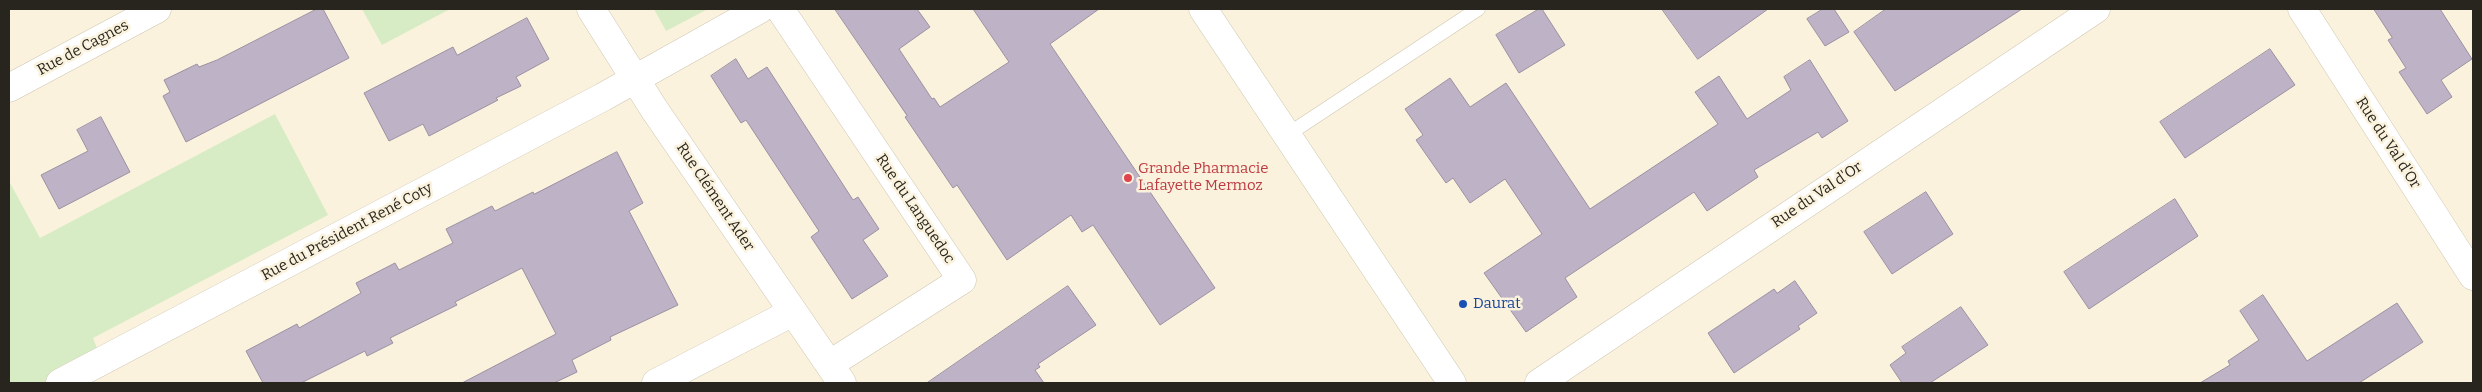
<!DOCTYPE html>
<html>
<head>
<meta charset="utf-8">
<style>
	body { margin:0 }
	#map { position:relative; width:2482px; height:392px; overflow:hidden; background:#faf2dd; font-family:Bitter,serif }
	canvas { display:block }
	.frame { position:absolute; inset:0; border:10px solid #28251e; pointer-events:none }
</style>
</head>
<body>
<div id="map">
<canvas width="2482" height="392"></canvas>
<div class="frame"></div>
</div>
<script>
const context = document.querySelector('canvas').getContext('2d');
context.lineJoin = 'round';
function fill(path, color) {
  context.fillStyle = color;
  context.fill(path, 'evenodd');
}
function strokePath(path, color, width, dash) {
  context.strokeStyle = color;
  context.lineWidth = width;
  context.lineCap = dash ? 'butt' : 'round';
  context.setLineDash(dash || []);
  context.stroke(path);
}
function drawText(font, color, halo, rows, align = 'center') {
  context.font = font + ' Bitter,serif';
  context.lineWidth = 5;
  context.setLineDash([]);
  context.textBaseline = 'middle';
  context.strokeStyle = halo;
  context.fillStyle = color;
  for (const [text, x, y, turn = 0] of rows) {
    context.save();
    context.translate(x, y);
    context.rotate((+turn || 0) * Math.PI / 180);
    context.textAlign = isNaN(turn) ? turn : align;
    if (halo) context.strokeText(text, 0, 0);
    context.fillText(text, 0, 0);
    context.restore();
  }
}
const green = new Path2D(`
	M 362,9 L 450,9 L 382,45 Z
	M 654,9 L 708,9 L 666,31 Z
	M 275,114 L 328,215 L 93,338 L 102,361 L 60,383 L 9,383 L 9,181 L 40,238 Z`);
const building = new Path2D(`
	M 317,9 L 323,9 L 349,58 L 186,142 L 163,96 L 170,92 L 164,80 L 197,64 L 199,67 L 217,60 Z
	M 835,9 L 917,9 L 930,27 L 899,49 L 932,99 L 934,98 L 940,107 L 1009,62 L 973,9 L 1099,9 L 1050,44 L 1215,288 L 1160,325 L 1093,225 L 1082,232 L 1071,215 L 1007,260 L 957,185 L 953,188 L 905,117 L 907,116 Z
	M 1539,9 L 1542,9 L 1565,45 L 1519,73 L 1496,35 Z
	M 1662,9 L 1768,9 L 1698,59 Z
	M 1823,9 L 1834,9 L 1849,32 L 1825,46 L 1807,19 Z
	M 1886,9 L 2022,9 L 1895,91 L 1854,32 Z
	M 2374,9 L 2440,9 L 2472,59 L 2441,80 L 2452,97 L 2427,114 L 2399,72 L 2406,68 L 2388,40 L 2392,38 Z
	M 527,18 L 549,59 L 516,77 L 521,86 L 496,98 L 498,100 L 429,136 L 423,124 L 389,141 L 364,93 L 453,47 L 457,55 Z
	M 2270,49 L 2295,85 L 2185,158 L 2160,122 Z
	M 736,59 L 748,79 L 767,67 L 853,200 L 858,197 L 879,229 L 863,240 L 888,276 L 852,299 L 811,237 L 819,231 L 746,120 L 741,123 L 711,76 Z
	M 1810,60 L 1848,121 L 1822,138 L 1818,132 L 1754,170 L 1758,177 L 1707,211 L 1694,192 L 1565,278 L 1577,297 L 1526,332 L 1484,273 L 1542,234 L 1505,179 L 1470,203 L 1453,178 L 1446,183 L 1416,140 L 1423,135 L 1405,109 L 1450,78 L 1470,107 L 1506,83 L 1590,209 L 1718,124 L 1695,92 L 1719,76 L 1747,119 L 1791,90 L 1784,77 Z
	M 101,117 L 130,172 L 59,209 L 41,175 L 88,151 L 77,130 Z
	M 617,152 L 643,203 L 629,211 L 678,305 L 610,337 L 611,340 L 572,360 L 577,372 L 554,383 L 462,383 L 556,334 L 522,268 L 455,302 L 457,305 L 390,338 L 393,343 L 367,356 L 365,351 L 301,383 L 263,383 L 246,351 L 297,324 L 299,328 L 361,293 L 356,283 L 395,263 L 399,270 L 453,243 L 446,229 L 492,206 L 495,211 L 533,192 L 534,194 Z
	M 1926,192 L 1953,234 L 1892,274 L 1864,232 Z
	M 2175,199 L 2198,236 L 2089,309 L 2064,272 Z
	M 1795,281 L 1817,313 L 1798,326 L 1800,329 L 1734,373 L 1708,333 L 1774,289 L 1777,293 Z
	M 1068,286 L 1096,325 L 1038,364 L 1040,367 L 1035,370 L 1044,383 L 927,383 Z
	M 2263,295 L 2307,361 L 2397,303 L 2423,342 L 2359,383 L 2200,383 L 2230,365 L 2228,361 L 2259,340 L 2240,311 Z
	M 1961,307 L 1988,345 L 1930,383 L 1902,383 L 1890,365 L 1906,353 L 1902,347 Z`);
const service = new Path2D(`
	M 1287,135 L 1478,9`);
const minor = new Path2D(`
	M 591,9 L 654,109 L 842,383
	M 780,9 L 962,280 L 830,364
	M 2302,9 L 2473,276
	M 9,88 L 157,9
	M 60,383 L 603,97 L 760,9
	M 656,383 L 793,312
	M 1539,383 L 2096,9`);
const secondary = new Path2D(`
	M 1203,9 L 1452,383`);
const markers = [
	[1128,178,5,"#e0444e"],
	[1463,304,5,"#1a4fb4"]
];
const streetNames = [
	["Rue de Cagnes",83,48,-28],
	["Rue du Val d'Or",2388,143,57],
	["Rue du Val d'Or",1817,195,-34],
	["Rue Clément Ader",715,197,56],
	["Rue du Languedoc",915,209,56],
	["Rue du Président René Coty",347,232,-28]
];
const healthNames = [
	["Grande Pharmacie",1138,169],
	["Lafayette Mermoz",1138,186]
];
const transitNames = [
	["Daurat",1473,304]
];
fill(green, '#d7ecc4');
fill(building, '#beb3c6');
strokePath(building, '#9b90a2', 1);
strokePath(service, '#cec6b2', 15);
strokePath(minor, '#cec6b2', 29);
strokePath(secondary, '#cec6b2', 29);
strokePath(service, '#fff', 14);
strokePath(minor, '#fff', 28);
strokePath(secondary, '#fff', 28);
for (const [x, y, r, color] of markers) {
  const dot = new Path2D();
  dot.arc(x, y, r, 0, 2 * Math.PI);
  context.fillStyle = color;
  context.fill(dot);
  strokePath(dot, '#faf2dd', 2);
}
drawText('15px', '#28251e', '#faf2dd', streetNames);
drawText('15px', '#be3a42', '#faf2dd', healthNames, 'left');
drawText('15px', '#164399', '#faf2dd', transitNames, 'left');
</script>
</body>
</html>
